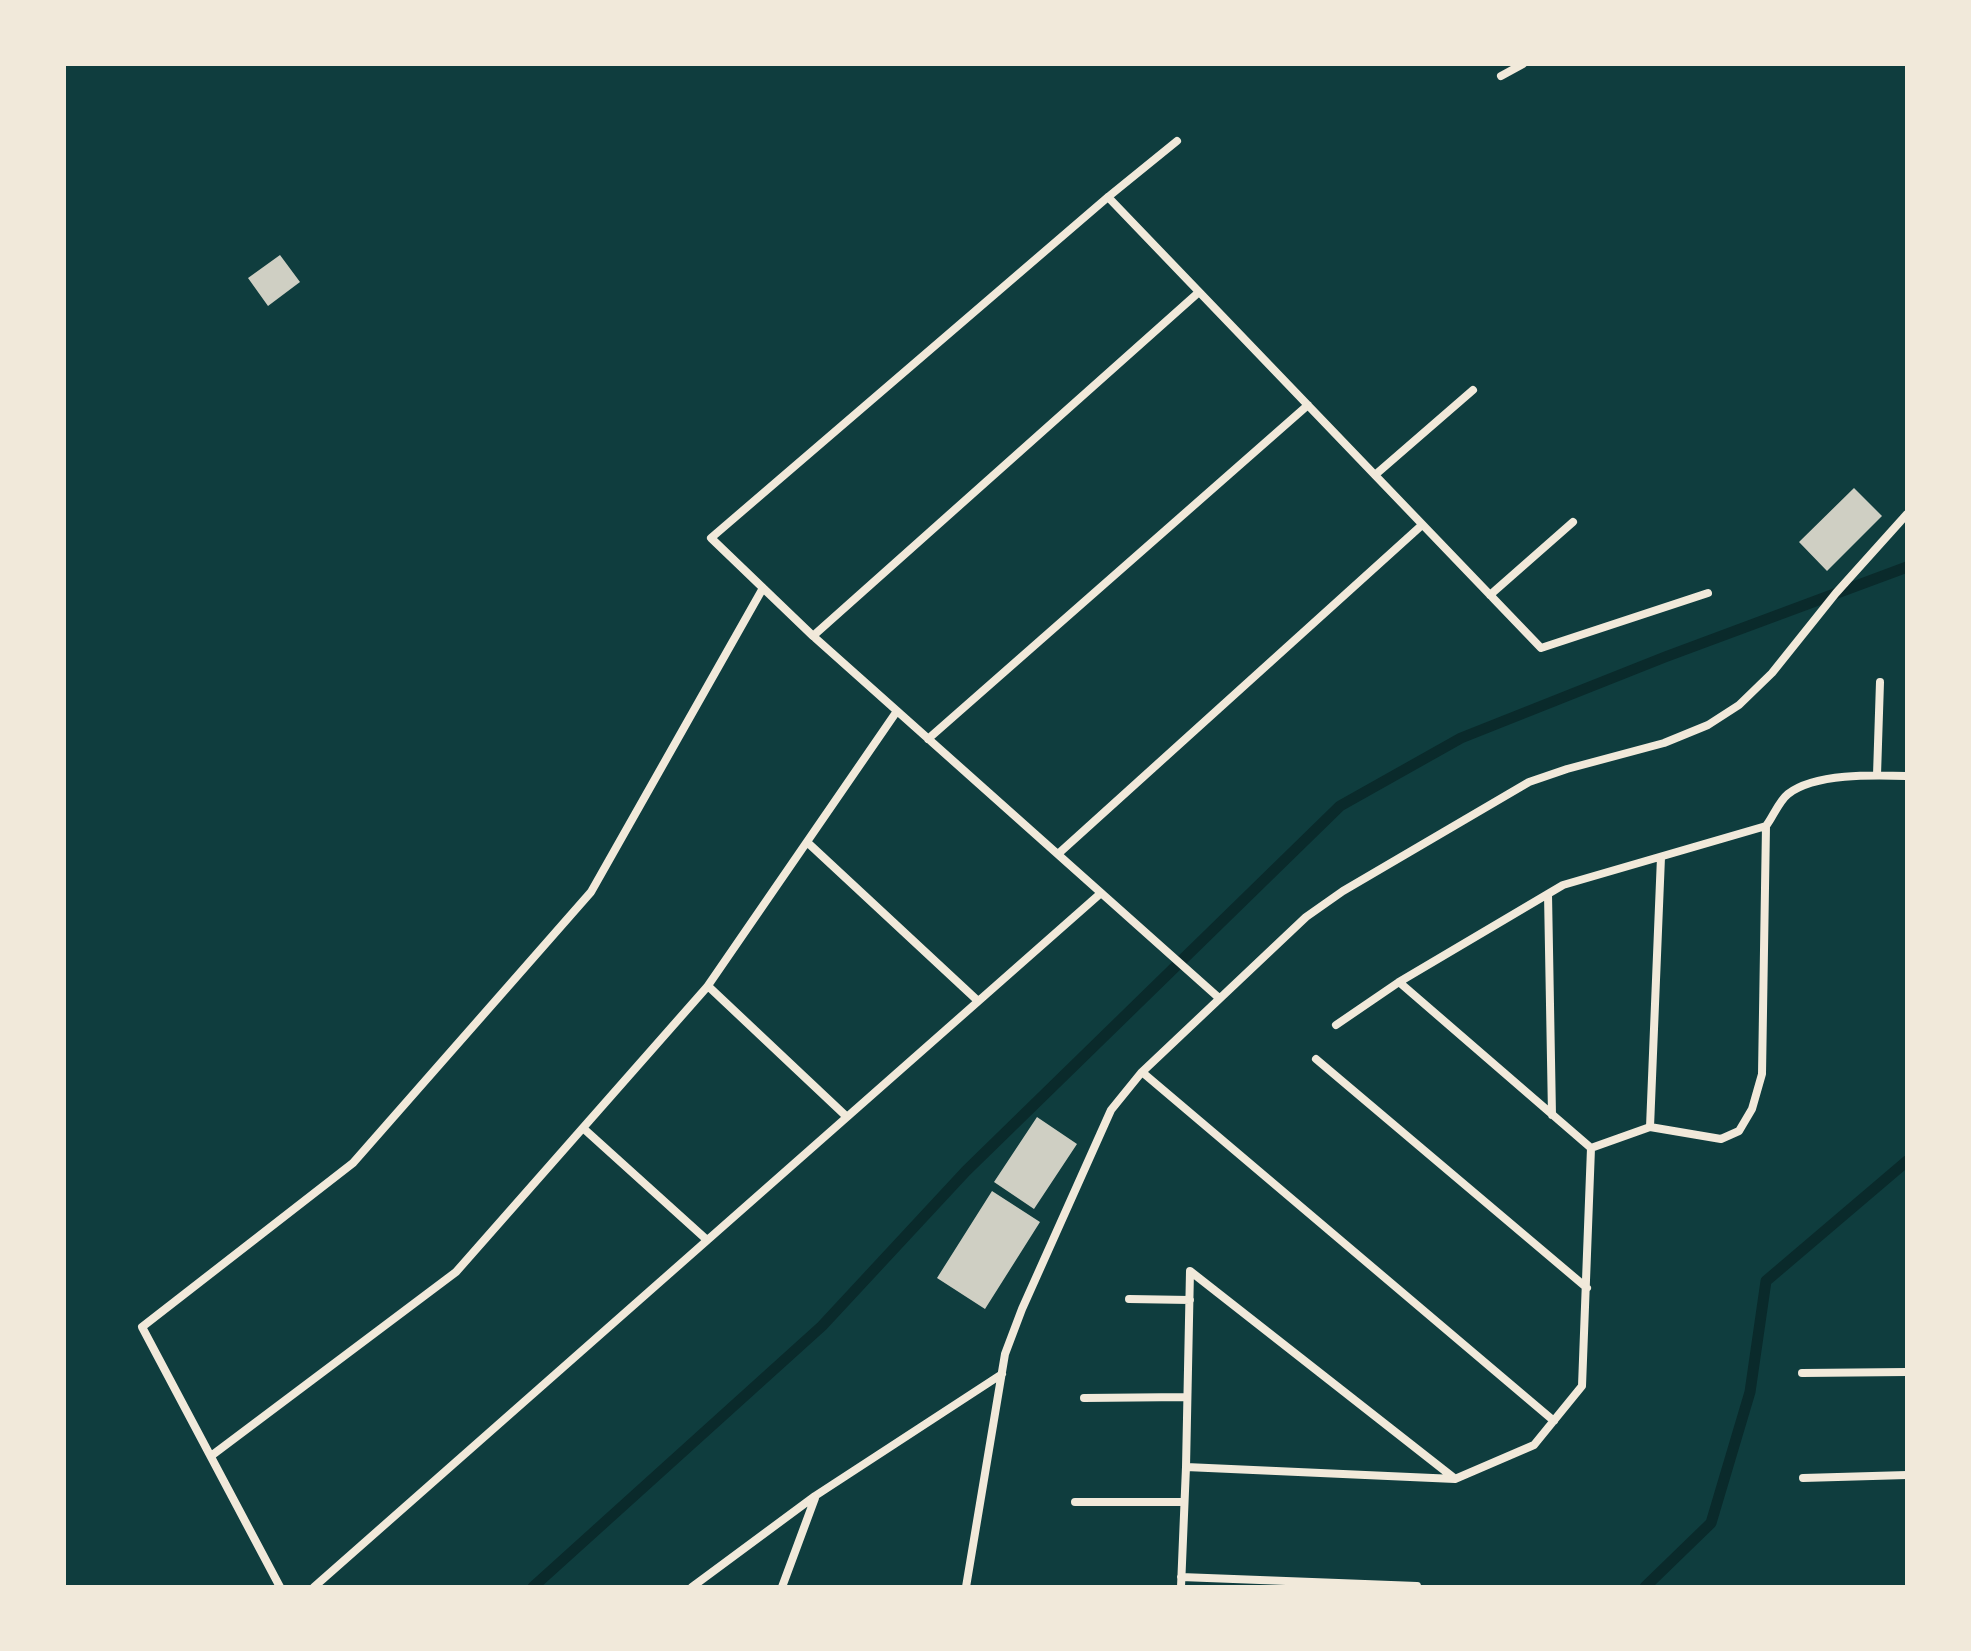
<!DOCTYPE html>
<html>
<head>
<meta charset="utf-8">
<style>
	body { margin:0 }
	#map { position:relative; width:1971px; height:1651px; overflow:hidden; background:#0f3d3e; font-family:Rubik,sans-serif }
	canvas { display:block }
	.frame { position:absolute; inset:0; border:66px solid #f1e9da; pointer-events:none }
</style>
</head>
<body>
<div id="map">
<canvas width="1971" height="1651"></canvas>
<div class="frame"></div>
</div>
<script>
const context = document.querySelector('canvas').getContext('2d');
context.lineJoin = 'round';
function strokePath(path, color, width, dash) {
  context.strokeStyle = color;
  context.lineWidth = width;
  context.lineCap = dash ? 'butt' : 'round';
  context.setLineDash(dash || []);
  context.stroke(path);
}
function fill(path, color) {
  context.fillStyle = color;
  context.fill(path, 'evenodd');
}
const stream = new Path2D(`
	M 533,1587 L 822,1326 L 966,1171 L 1340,806 L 1461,738 L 1665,657 L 1907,567
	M 1645,1587 L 1711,1523 L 1750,1392 L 1766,1281 L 1907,1161`);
const building = new Path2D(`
	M 280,255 L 300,282 L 268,306 L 248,278 Z
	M 1854,488 L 1882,516 L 1827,571 L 1799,542 Z
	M 1037,1117 L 1077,1144 L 1034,1209 L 994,1182 Z
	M 992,1191 L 1040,1222 L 985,1309 L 937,1278 Z`);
const minor = new Path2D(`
	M 1501,76 L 1523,64
	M 1177,141 L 1108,197 L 711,538 L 813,636 L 1219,998
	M 1108,197 L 1541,648 L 1708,593
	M 1375,475 L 1473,390
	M 1490,595 L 1573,522
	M 813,636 L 1199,292
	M 928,739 L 1308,405
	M 1877,775 L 1880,682
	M 807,842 L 978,1001
	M 1058,854 L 1422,525
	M 1548,894 L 1552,1115
	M 708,986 L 847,1117
	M 1336,1025 L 1399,982
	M 1316,1059 L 1587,1288
	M 1142,1072 L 1554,1421
	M 1650,1127 L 1661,857
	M 583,1128 L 707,1240
	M 1591,1148 L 1399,982 L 1563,885 L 1766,826
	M 1129,1299 L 1190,1300
	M 1802,1373 L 1907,1372
	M 1084,1398 L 1187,1397
	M 211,1456 L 456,1272 L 707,987 L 897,711
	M 1186,1467 L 1190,1271 L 1454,1478
	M 1803,1478 L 1907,1475
	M 1075,1502 L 1184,1502
	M 1181,1577 L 1417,1586
	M 280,1587 L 142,1327 L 353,1163 L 591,892 L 763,588
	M 314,1587 L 1101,893
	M 692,1587 L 815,1496 L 1002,1374
	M 782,1587 L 815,1498
	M 966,1587 L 1005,1354 L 1022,1309 L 1111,1110 L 1141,1073 L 1306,917 L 1343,891 L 1529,782 L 1567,769 L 1664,743 L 1708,725 L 1739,705 L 1772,673 L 1836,593 L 1907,514
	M 1181,1587 L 1186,1467 L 1455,1479 L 1534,1445 L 1582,1386 L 1591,1148 L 1650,1127 L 1721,1139 L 1739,1131 L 1752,1109 L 1762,1074 L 1766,826 C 1773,817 1779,801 1788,794 C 1815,773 1874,775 1907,776`);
strokePath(stream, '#0a2a2b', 11);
fill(building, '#cfcfc3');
strokePath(minor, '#f1e9da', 8);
</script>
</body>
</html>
